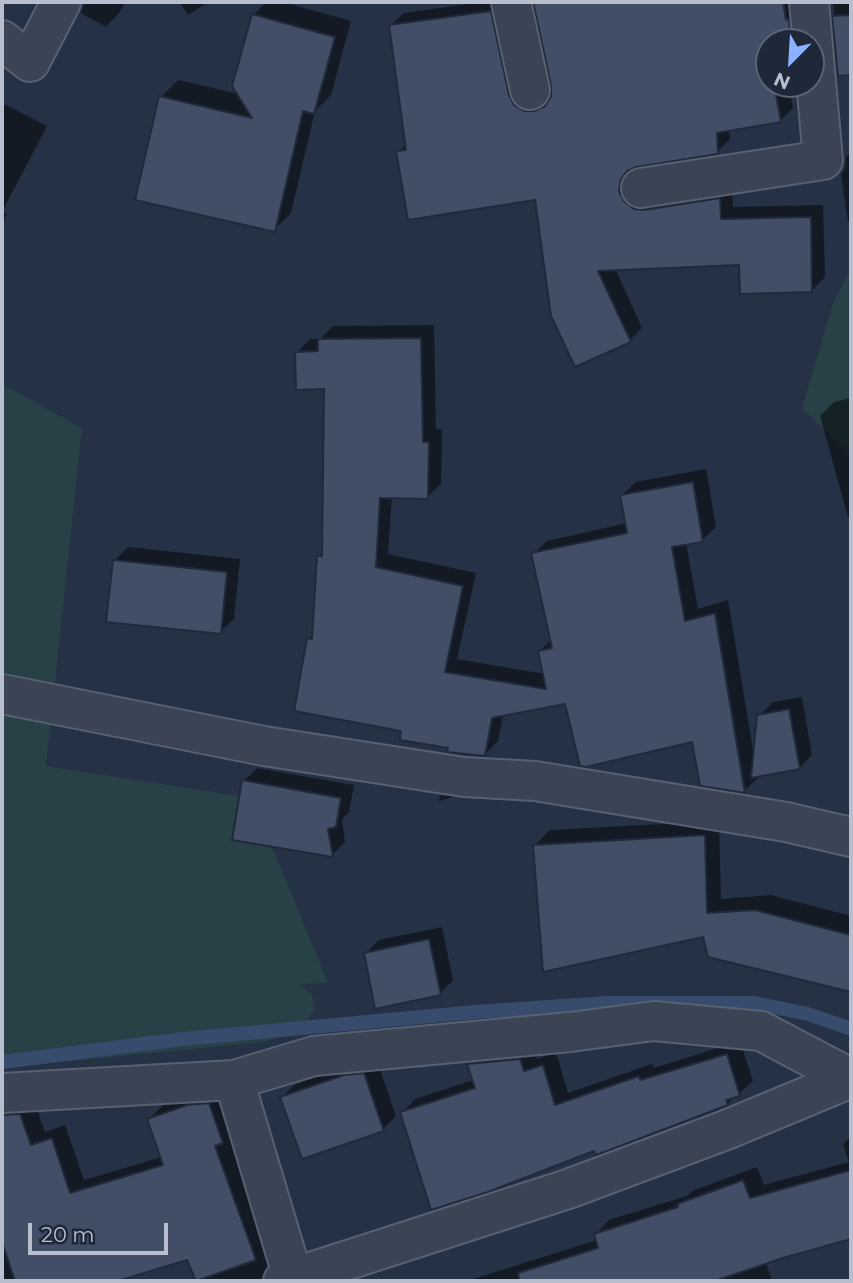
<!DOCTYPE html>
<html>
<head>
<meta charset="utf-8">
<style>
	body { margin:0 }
	#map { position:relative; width:853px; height:1283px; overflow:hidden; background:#253145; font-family:Montserrat,sans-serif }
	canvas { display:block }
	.frame { position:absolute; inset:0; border:4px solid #b7bfce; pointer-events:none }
	.north { position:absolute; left:755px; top:28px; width:70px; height:70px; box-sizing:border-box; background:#1e2839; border:2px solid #5b6475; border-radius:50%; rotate:204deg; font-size:19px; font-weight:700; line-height:28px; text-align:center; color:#b7bfce }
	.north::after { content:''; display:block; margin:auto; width:24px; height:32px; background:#8bb3ff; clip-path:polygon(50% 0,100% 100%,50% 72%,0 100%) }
	.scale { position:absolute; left:28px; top:1223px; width:140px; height:32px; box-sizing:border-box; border:4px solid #b7bfce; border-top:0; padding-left:9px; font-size:21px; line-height:24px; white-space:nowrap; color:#b7bfce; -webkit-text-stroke:5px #1e2839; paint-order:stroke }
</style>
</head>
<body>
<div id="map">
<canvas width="853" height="1283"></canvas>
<div class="frame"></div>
<div class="north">N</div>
<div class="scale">20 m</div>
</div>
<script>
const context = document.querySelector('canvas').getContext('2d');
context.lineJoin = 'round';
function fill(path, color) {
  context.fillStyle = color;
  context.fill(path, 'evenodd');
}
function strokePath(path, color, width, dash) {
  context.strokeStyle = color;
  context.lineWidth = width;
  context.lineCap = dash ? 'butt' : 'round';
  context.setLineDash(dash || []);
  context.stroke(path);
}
const green = new Path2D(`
	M 851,269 L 851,456 L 802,408 L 833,303 Z
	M 2,384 L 82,428 L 46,766 L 252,798 L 328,983 L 299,984 L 312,994 L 315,1009 L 300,1031 L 263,1042 L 2,1068 Z`);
const shadow = new Path2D(`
	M 85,2 L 126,2 L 119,13 L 106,27 L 81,13 Z
	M 180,2 L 209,2 L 188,15 Z
	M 267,2 L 283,2 L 351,21 L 331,95 L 315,111 L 291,213 L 274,230 L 161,97 L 178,80 L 239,94 L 253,15 Z
	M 482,2 L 504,2 L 536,98 L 550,99 L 552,98 L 553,85 L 535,2 L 800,2 L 804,42 L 769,42 L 769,84 L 788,84 L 793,108 L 780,121 L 729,129 L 730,139 L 717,152 L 633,167 L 631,177 L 732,186 L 733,207 L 823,205 L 825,277 L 812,290 L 741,263 L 615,268 L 642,328 L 630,340 L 537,198 L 398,152 L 407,143 L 391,25 L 404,13 Z
	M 833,2 L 851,2 L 851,73 L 839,74 Z
	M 2,103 L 47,126 L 2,212 L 7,214 L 2,224 Z
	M 851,152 L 851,222 L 848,222 L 841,174 L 845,169 L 846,157 Z
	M 434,325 L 436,429 L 442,429 L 441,484 L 427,497 L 392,496 L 388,554 L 476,573 L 457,659 L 545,674 L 540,651 L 552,639 L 533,554 L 547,541 L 627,523 L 622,495 L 636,482 L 706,469 L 716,527 L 702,540 L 686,543 L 698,609 L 728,600 L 754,756 L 759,716 L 773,702 L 802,697 L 812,755 L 799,768 L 757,775 L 758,778 L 744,791 L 693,740 L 567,702 L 503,715 L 498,741 L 485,754 L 450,747 L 403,729 L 308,639 L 314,633 L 319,556 L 324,551 L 326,387 L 297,352 L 310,339 L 320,339 L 333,326 Z
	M 851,398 L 851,517 L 848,517 L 820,416 L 834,402 Z
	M 128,547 L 240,559 L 234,619 L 220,632 L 115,560 Z
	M 257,768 L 354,785 L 349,812 L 342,819 L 345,842 L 332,855 L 244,781 Z
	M 454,783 L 468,785 L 456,796 L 439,801 L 440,796 Z
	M 719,821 L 721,899 L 771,895 L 851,916 L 851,986 L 834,987 L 704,935 L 535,845 L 550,830 Z
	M 442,927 L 453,980 L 440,993 L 366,953 L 379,940 Z
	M 740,1041 L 753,1081 L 727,1104 L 595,1149 L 402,1113 L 415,1099 L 474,1080 L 473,1064 L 486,1051 L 533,1046 L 537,1059 L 556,1052 L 568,1093 L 652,1064 L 654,1068 Z
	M 377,1061 L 396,1116 L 383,1129 L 282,1097 L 296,1084 L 358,1063 Z
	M 223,1090 L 236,1128 L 229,1135 L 268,1245 L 278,1281 L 196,1281 L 188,1258 L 112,1281 L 106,1281 L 105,1276 L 89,1281 L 2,1281 L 2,1109 L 34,1101 L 45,1132 L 65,1125 L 84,1180 L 162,1157 L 149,1119 L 163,1105 L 203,1091 Z
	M 851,1136 L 851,1238 L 765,1261 L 772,1281 L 467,1281 L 597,1240 L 596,1234 L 609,1220 L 687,1196 L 692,1191 L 757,1167 L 764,1185 L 849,1162 L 843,1145 Z`);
const stream = new Path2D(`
	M 2,1062 L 183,1039 L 475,1012 L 607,1003 L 755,1003 L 808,1014 L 851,1029`);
const building = new Path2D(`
	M 533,2 L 783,2 L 786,20 L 789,19 L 791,42 L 769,42 L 769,84 L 774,84 L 781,122 L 717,133 L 718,154 L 637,167 L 627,171 L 621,179 L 619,191 L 624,201 L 634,209 L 644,210 L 720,198 L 721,219 L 811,217 L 812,292 L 740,294 L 739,265 L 598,271 L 631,342 L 575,367 L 551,316 L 535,200 L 408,220 L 396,151 L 406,150 L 389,25 L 491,11 L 509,95 L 514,105 L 524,111 L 534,111 L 545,106 L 551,96 L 551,86 Z
	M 252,14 L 335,37 L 314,114 L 303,111 L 275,232 L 135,200 L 159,96 L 252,118 L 232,86 Z
	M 851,15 L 851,75 L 838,76 L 832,16 Z
	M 421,338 L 423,442 L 429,442 L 428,499 L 380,498 L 376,567 L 463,586 L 445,672 L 546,689 L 538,651 L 552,648 L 531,553 L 627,533 L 620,495 L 693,482 L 703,542 L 672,547 L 685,621 L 715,613 L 745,793 L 700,786 L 692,742 L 586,767 L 580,766 L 565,704 L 492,718 L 485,756 L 447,752 L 448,748 L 400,740 L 401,731 L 294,711 L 307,638 L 312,639 L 317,556 L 322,556 L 324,389 L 296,390 L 295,352 L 318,351 L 318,339 Z
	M 113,560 L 227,572 L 221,634 L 106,622 Z
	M 789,709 L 800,769 L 751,778 L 757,715 Z
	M 242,780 L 341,798 L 336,827 L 328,829 L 333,857 L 232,840 Z
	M 705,835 L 707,913 L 755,910 L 851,935 L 851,992 L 708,957 L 703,937 L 543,972 L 533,845 Z
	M 429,939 L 441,995 L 375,1009 L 364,953 Z
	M 727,1054 L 740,1096 L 726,1100 L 728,1105 L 607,1151 L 596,1155 L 594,1151 L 488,1192 L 431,1210 L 400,1112 L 475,1088 L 467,1064 L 520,1059 L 524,1071 L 543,1065 L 555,1105 L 639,1076 L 640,1080 Z
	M 364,1073 L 384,1131 L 302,1159 L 280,1097 L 344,1075 Z
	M 209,1103 L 223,1143 L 215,1146 L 256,1260 L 196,1281 L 187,1260 L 118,1281 L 15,1281 L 2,1242 L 2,1115 L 20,1114 L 31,1145 L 52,1138 L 70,1193 L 163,1165 L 147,1119 L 187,1105 Z
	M 851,1170 L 851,1239 L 783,1258 L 715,1281 L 519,1281 L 518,1273 L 598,1248 L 594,1234 L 678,1207 L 677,1204 L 743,1180 L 750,1198 Z`);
const street = new Path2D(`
	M 511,2 L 530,90
	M 2,40 L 30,62 L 61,2
	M 641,188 L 823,160 L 809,2
	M 2,694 L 264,746 L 464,777 L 535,781 L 786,822 L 851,837
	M 234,1080 L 294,1281
	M 2,1093 L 234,1080 L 314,1056 L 570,1032 L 654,1021 L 761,1031 L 850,1078
	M 283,1281 L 568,1189 L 726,1130 L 851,1078`);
fill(green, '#274146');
fill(shadow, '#0007');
strokePath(stream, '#374b6d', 14);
fill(building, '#424e65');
strokePath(building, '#202a3b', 2);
strokePath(street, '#586171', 42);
strokePath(street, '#3a4454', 38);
</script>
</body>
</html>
